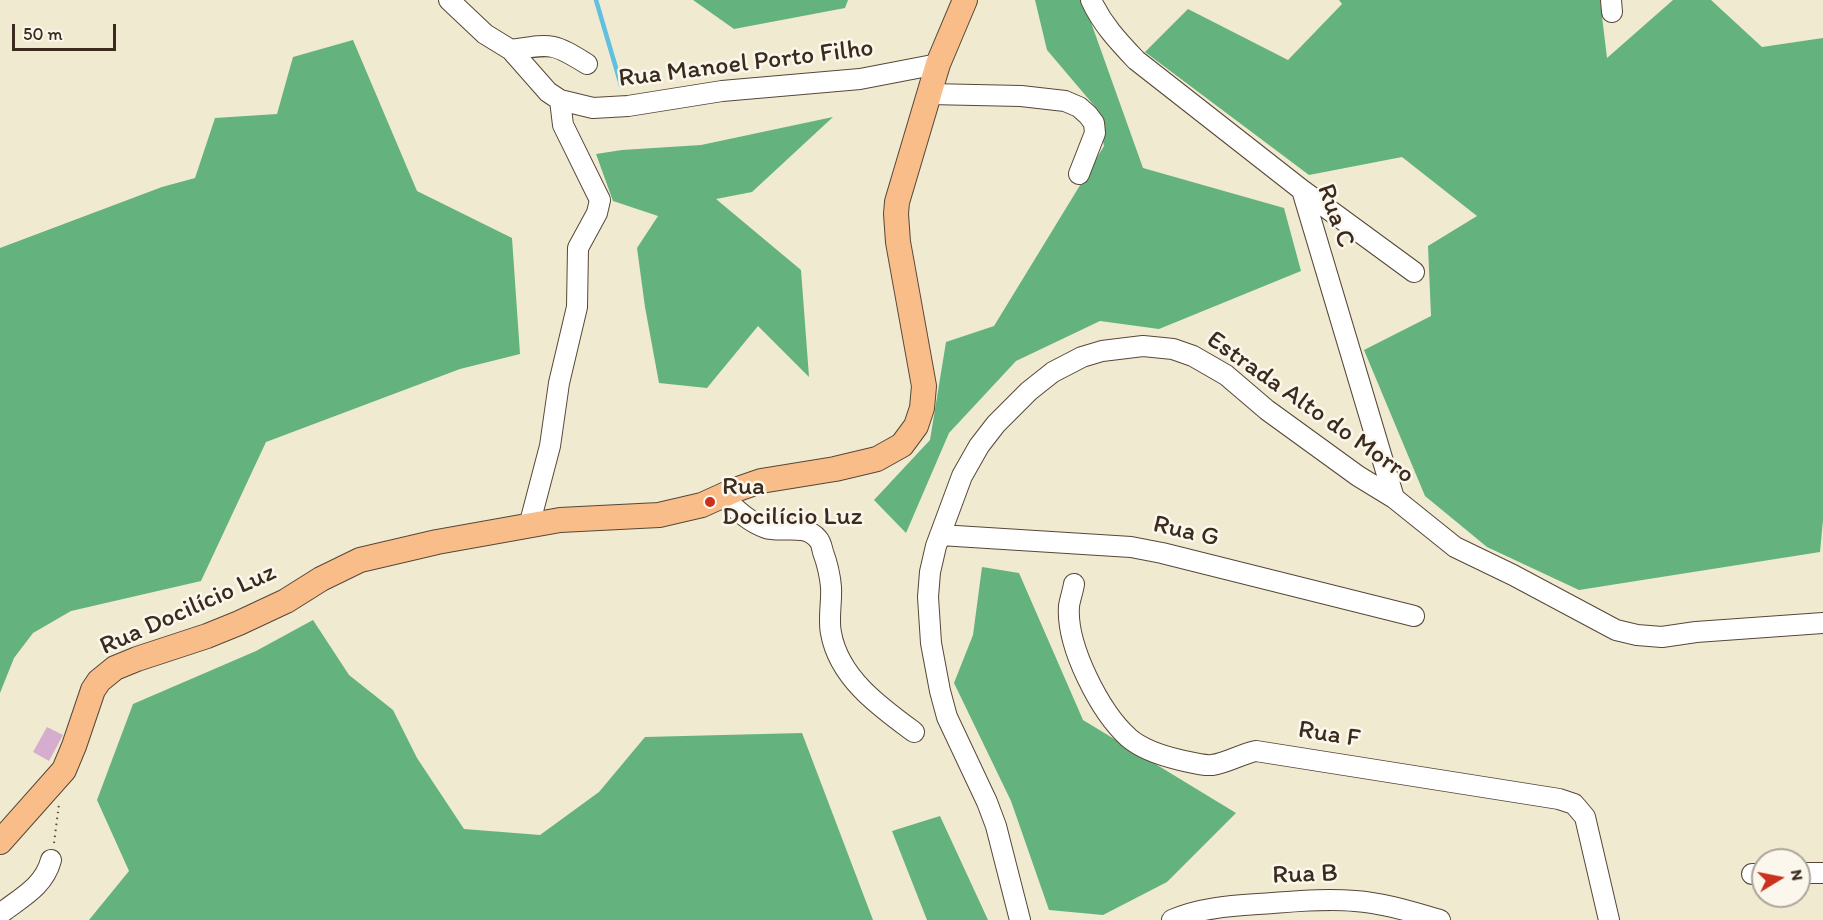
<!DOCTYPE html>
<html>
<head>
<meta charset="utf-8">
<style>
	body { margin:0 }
	#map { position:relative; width:1823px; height:920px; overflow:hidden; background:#f0ead0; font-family:Itim,sans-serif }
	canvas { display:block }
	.north { position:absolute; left:1751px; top:848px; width:60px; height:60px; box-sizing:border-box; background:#fbf7ec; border:2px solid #aea59a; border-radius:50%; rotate:80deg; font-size:16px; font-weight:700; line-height:24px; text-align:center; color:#3b2a1e }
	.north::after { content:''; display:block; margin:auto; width:21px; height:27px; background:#c8321e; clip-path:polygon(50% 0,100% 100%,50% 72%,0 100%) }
	.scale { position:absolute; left:12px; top:24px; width:104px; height:27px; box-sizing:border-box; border:3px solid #3b2a1e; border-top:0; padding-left:8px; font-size:18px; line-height:21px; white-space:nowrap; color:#3b2a1e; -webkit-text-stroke:4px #fbf7ec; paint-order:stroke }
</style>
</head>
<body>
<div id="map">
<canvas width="1823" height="920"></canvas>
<div class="north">N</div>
<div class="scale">50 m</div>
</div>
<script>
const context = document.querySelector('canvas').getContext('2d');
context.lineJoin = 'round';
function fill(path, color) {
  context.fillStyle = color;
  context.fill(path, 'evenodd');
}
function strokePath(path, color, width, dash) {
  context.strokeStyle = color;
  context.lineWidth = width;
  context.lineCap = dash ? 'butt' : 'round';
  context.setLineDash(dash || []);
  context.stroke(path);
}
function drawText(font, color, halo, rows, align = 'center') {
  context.font = font + ' Itim,sans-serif';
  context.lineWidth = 5;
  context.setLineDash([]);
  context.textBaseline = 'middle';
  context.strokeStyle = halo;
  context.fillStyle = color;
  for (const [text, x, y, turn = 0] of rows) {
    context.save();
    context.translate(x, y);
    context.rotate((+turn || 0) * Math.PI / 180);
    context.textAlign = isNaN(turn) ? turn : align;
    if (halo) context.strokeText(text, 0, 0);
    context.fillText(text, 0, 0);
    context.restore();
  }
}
const forest = new Path2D(`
	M 693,0 L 848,0 L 845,8 L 734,29 Z
	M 1035,0 L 1083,0 L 1143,168 L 1284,208 L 1301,271 L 1159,329 L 1100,321 L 1016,361 L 949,433 L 906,533 L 874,500 L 930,440 L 946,342 L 994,326 L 1104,146 L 1097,109 L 1047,50 Z
	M 1339,0 L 1600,0 L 1607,58 L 1673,0 L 1711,0 L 1762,47 L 1823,38 L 1823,520 L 1820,552 L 1579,590 L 1487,547 L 1425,496 L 1364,350 L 1431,316 L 1428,246 L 1477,216 L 1402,157 L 1309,175 L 1145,52 L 1188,9 L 1288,60 L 1342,4 Z
	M 353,40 L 417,191 L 512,238 L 520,354 L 460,369 L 266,442 L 201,581 L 71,611 L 33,633 L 14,658 L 0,693 L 0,248 L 162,187 L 195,178 L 215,118 L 277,114 L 293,57 Z
	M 833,117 L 752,192 L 716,199 L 801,270 L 809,377 L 758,326 L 707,388 L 659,383 L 645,307 L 637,248 L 658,216 L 613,201 L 596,154 L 622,150 L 701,145 Z
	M 982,567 L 1019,573 L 1083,720 L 1236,813 L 1167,882 L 1103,915 L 1049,910 L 1011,801 L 954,683 L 973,635 Z
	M 313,620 L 349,675 L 393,710 L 417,758 L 464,829 L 540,835 L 599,792 L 645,737 L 802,733 L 873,920 L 89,920 L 129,871 L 97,800 L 133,704 L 256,651 Z
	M 940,816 L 988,920 L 927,920 L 892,831 Z`);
const stream = new Path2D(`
	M 596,0 L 621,85`);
const building = new Path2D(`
	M 47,727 L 63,735 L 49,761 L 33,752 Z`);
const path = new Path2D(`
	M 54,843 L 59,804`);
const minor = new Path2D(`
	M 449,0 L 485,34 L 511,50 L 548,92 L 560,100 L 593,108 L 628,106 L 722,91 L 860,79 L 938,64
	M 1091,0 C 1102,24 1118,41 1136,60 L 1302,190 L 1394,498
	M 1611,0 L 1612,12
	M 511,50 C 551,44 552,42 587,64
	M 929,94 L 1021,96 L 1065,101 L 1079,107 L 1088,115 L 1094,123 L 1095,133 L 1079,174
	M 1302,190 L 1414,272
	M 722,496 C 735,508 748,522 766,528 C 782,533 805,523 818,539 C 821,542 822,548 823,552 C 827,563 830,575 831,587 C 832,602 828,619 831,633 C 839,678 880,707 914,732
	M 529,526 L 550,446 L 559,383 L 577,307 L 578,248 L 597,213 L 600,200 L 597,194 L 563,125 L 560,100
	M 940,535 L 1131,547 L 1162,553 L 1414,616
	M 1074,584 C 1073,591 1070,599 1069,606 C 1066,646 1100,712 1129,738 C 1143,750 1163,756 1180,760 C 1190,762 1202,766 1212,765 C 1227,763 1241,754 1256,751 L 1559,799 L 1574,804 L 1585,817 L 1609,920
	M 1799,873 L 1823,873
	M 1752,874 L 1763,874
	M 0,914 C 20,898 44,887 51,860
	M 1020,920 L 996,826 L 987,802 L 947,717 L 940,691 L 931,643 L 928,597 L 930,572 L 936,546 L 962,476 L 979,446 L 996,424 L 1029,391 L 1053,372 L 1082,357 L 1102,351 L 1143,346 L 1173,349 L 1193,356 L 1226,375 L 1267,410 L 1358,476 L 1394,498 L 1455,547 L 1513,575 L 1616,630 L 1637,635 L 1662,637 L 1696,632 L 1823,623
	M 1172,920 C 1199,908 1229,906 1258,904 C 1290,902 1322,898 1355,901 C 1384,903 1412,912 1440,920`);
const major = new Path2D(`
	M 0,842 L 64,770 L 74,746 L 93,690 L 99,681 L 115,668 L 137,659 L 207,636 L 239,623 L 286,601 L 321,579 L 360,560 L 437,542 L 560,520 L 659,515 L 702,505 L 735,490 L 761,481 L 835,469 L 877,459 L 902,445 L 916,426 L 922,408 L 924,386 L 898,242 L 896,214 L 897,202 L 938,64 L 965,0`);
const markers = [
	[710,502,6,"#c8321e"]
];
const streetNames = [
	["Rua Manoel Porto Filho",746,64,-7],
	["Rua C",1335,216,70],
	["Estrada Alto do Morro",1310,408,35],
	["Rua G",1186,532,13],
	["Rua Docilício Luz",188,610,-24],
	["Rua F",1329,735,9],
	["Rua B",1305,875,-2]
];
const poiNames = [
	["Rua",722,487],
	["Docilício Luz",722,517]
];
fill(forest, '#64b27d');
strokePath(stream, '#61bfdf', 4.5);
fill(building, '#d7adcf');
strokePath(minor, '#564739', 22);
strokePath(major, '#564739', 26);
strokePath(path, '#564739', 2, [1.5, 4.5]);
strokePath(minor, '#fff', 20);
strokePath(major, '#f8bd89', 24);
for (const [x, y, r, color] of markers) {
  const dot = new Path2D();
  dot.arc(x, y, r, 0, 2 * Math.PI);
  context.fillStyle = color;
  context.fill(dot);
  strokePath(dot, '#fbf7ec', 2);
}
drawText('26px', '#3b2a1e', '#fbf7ec', streetNames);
drawText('26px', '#3b2a1e', '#fbf7ec', poiNames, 'left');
</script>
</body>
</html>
